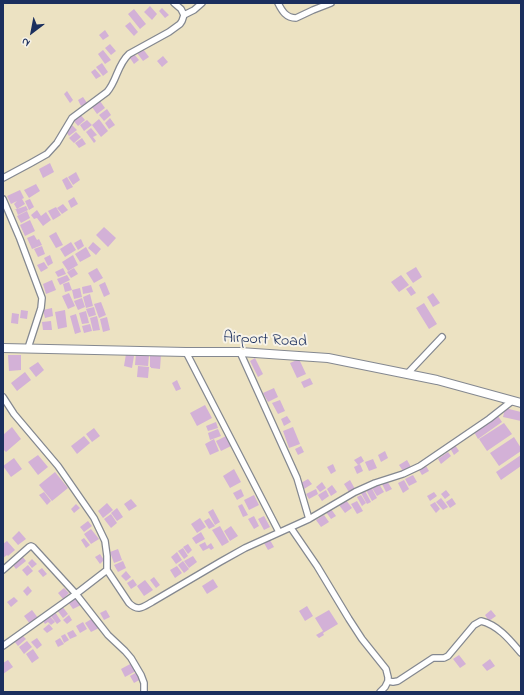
<!DOCTYPE html>
<html>
<head>
<meta charset="utf-8">
<style>
	body { margin:0 }
	#map { position:relative; width:524px; height:695px; overflow:hidden; background:#ece2c2; font-family:"Indie Flower",sans-serif }
	canvas { display:block }
	.frame { position:absolute; inset:0; border:4px solid #1b2f5e; pointer-events:none }
	.north { position:absolute; left:12px; top:12px; width:40px; height:40px; -webkit-text-stroke:3px #f7f3e8; paint-order:stroke; rotate:212deg; font-size:11px; font-weight:700; line-height:16px; text-align:center; color:#1b2f5e }
	.north::after { content:''; display:block; margin:auto; width:14px; height:18px; background:#1b2f5e; clip-path:polygon(50% 0,100% 100%,50% 72%,0 100%) }
</style>
</head>
<body>
<div id="map">
<canvas width="524" height="695"></canvas>
<div class="frame"></div>
<div class="north">N</div>
</div>
<script>
const context = document.querySelector('canvas').getContext('2d');
context.lineJoin = 'round';
function fill(path, color) {
  context.fillStyle = color;
  context.fill(path, 'evenodd');
}
function strokePath(path, color, width, dash) {
  context.strokeStyle = color;
  context.lineWidth = width;
  context.lineCap = dash ? 'butt' : 'round';
  context.setLineDash(dash || []);
  context.stroke(path);
}
function drawText(font, color, halo, rows, align = 'center') {
  context.font = font + ' "Indie Flower",sans-serif';
  context.lineWidth = 4;
  context.setLineDash([]);
  context.textBaseline = 'middle';
  context.strokeStyle = halo;
  context.fillStyle = color;
  for (const [text, x, y, turn = 0] of rows) {
    context.save();
    context.translate(x, y);
    context.rotate((+turn || 0) * Math.PI / 180);
    context.textAlign = isNaN(turn) ? turn : align;
    if (halo) context.strokeText(text, 0, 0);
    context.fillText(text, 0, 0);
    context.restore();
  }
}
const building = new Path2D(`
	M 150,6 L 157,14 L 152,20 L 144,12 Z
	M 162,8 L 169,15 L 165,18 L 159,11 Z
	M 134,9 L 146,24 L 140,29 L 128,14 Z
	M 130,22 L 138,32 L 134,36 L 125,26 Z
	M 105,30 L 109,36 L 103,40 L 99,35 Z
	M 110,44 L 116,51 L 111,55 L 105,48 Z
	M 143,49 L 149,57 L 143,61 L 137,53 Z
	M 103,50 L 111,60 L 105,64 L 98,54 Z
	M 134,54 L 139,60 L 134,64 L 130,58 Z
	M 163,56 L 168,62 L 162,67 L 157,61 Z
	M 102,63 L 108,72 L 103,76 L 96,67 Z
	M 95,69 L 101,76 L 96,79 L 91,72 Z
	M 67,91 L 73,100 L 70,103 L 64,94 Z
	M 83,97 L 87,103 L 81,106 L 78,100 Z
	M 100,101 L 105,108 L 97,114 L 92,107 Z
	M 107,109 L 111,115 L 104,121 L 99,115 Z
	M 79,113 L 85,120 L 78,126 L 72,119 Z
	M 110,118 L 115,125 L 109,129 L 105,123 Z
	M 99,119 L 108,131 L 101,137 L 92,125 Z
	M 87,120 L 92,125 L 84,131 L 80,125 Z
	M 72,125 L 77,130 L 69,136 L 65,130 Z
	M 91,128 L 97,135 L 93,137 L 96,141 L 94,143 L 86,132 Z
	M 76,132 L 81,137 L 74,143 L 69,138 Z
	M 82,138 L 86,144 L 79,148 L 75,143 Z
	M 50,163 L 54,172 L 43,178 L 39,169 Z
	M 76,172 L 80,180 L 73,185 L 68,177 Z
	M 67,177 L 73,187 L 67,190 L 62,180 Z
	M 36,184 L 40,191 L 29,198 L 24,190 Z
	M 20,190 L 24,198 L 22,199 L 25,204 L 17,209 L 14,204 L 17,201 L 11,204 L 7,196 Z
	M 74,197 L 78,204 L 71,208 L 68,201 Z
	M 30,199 L 34,207 L 29,210 L 25,201 Z
	M 63,204 L 68,210 L 62,214 L 57,208 Z
	M 26,206 L 28,210 L 18,215 L 16,210 L 14,210 Z
	M 56,207 L 61,215 L 53,220 L 48,211 Z
	M 37,210 L 41,216 L 46,212 L 51,220 L 43,226 L 37,218 L 34,219 L 31,215 Z
	M 27,211 L 30,218 L 21,223 L 17,216 Z
	M 30,220 L 35,231 L 25,236 L 20,225 Z
	M 104,227 L 116,238 L 108,247 L 96,235 Z
	M 56,232 L 63,245 L 56,248 L 49,236 Z
	M 34,235 L 37,240 L 39,239 L 42,245 L 32,249 L 27,238 Z
	M 81,239 L 84,246 L 78,250 L 74,243 Z
	M 71,242 L 76,250 L 65,257 L 60,249 Z
	M 93,242 L 101,249 L 96,255 L 88,248 Z
	M 42,246 L 45,254 L 38,257 L 34,249 Z
	M 86,247 L 91,256 L 80,262 L 75,254 Z
	M 50,255 L 53,263 L 48,266 L 44,258 Z
	M 73,255 L 78,265 L 68,271 L 62,262 Z
	M 44,262 L 48,268 L 41,272 L 37,265 Z
	M 416,267 L 422,277 L 413,283 L 406,273 Z
	M 63,268 L 66,274 L 58,277 L 55,272 Z
	M 74,268 L 78,274 L 71,278 L 67,272 Z
	M 97,268 L 103,278 L 94,283 L 88,273 Z
	M 67,275 L 70,280 L 60,285 L 57,279 Z
	M 401,275 L 409,285 L 399,292 L 391,282 Z
	M 52,280 L 56,290 L 46,294 L 43,284 Z
	M 69,282 L 72,290 L 65,292 L 63,284 Z
	M 105,282 L 110,294 L 104,297 L 99,285 Z
	M 91,285 L 93,292 L 83,294 L 82,287 Z
	M 411,286 L 416,293 L 411,296 L 406,289 Z
	M 80,288 L 82,297 L 74,299 L 72,290 Z
	M 69,293 L 75,306 L 68,309 L 62,296 Z
	M 433,293 L 440,303 L 433,307 L 427,297 Z
	M 90,294 L 93,306 L 86,308 L 83,297 Z
	M 82,298 L 85,307 L 78,310 L 74,301 Z
	M 101,302 L 106,315 L 99,318 L 94,304 Z
	M 424,303 L 437,324 L 429,329 L 416,308 Z
	M 94,307 L 96,315 L 89,317 L 86,309 Z
	M 52,308 L 53,316 L 45,318 L 43,310 Z
	M 21,310 L 28,311 L 27,319 L 20,318 Z
	M 65,310 L 67,327 L 58,329 L 55,312 Z
	M 86,311 L 89,323 L 82,324 L 79,313 Z
	M 12,313 L 19,314 L 18,324 L 11,323 Z
	M 76,314 L 81,332 L 75,334 L 70,316 Z
	M 97,316 L 100,330 L 93,331 L 90,318 Z
	M 107,317 L 110,330 L 103,332 L 100,319 Z
	M 51,321 L 52,330 L 43,330 L 42,322 Z
	M 90,324 L 92,331 L 84,333 L 82,326 Z
	M 136,353 L 149,355 L 148,366 L 135,365 Z
	M 150,353 L 161,354 L 160,369 L 151,368 L 151,367 L 150,367 Z
	M 126,354 L 134,356 L 132,368 L 124,366 Z
	M 8,355 L 21,355 L 21,370 L 9,371 Z
	M 255,358 L 263,374 L 258,377 L 250,361 Z
	M 299,359 L 306,374 L 297,378 L 290,363 Z
	M 38,362 L 44,370 L 36,377 L 29,368 Z
	M 138,366 L 149,367 L 148,378 L 137,377 Z
	M 25,372 L 31,380 L 17,391 L 11,383 Z
	M 310,378 L 313,384 L 304,388 L 301,382 Z
	M 177,380 L 181,389 L 176,391 L 172,383 Z
	M 274,388 L 278,397 L 268,402 L 263,393 Z
	M 280,400 L 285,411 L 278,414 L 272,403 Z
	M 205,405 L 212,418 L 197,426 L 190,413 Z
	M 505,408 L 521,412 L 521,421 L 503,417 Z
	M 287,416 L 291,422 L 284,426 L 281,419 Z
	M 498,416 L 502,422 L 478,439 L 474,432 Z
	M 216,422 L 218,428 L 208,431 L 206,426 Z
	M 504,423 L 512,434 L 487,451 L 479,439 Z
	M 12,427 L 21,439 L 6,452 L 3,449 L 3,435 Z
	M 293,427 L 300,444 L 289,448 L 283,431 Z
	M 94,428 L 100,436 L 92,442 L 86,434 Z
	M 218,429 L 221,436 L 210,440 L 208,433 Z
	M 84,436 L 90,443 L 77,454 L 71,446 Z
	M 226,436 L 231,446 L 221,451 L 216,441 Z
	M 514,437 L 521,448 L 521,451 L 499,466 L 490,453 Z
	M 214,439 L 219,451 L 210,455 L 205,444 Z
	M 455,445 L 459,451 L 454,455 L 450,448 Z
	M 301,446 L 304,452 L 298,455 L 295,449 Z
	M 385,451 L 388,458 L 381,462 L 378,455 Z
	M 448,452 L 451,456 L 441,464 L 438,459 Z
	M 38,455 L 48,467 L 38,475 L 28,462 Z
	M 521,455 L 521,466 L 501,480 L 496,472 Z
	M 361,456 L 364,461 L 358,465 L 354,460 Z
	M 14,458 L 22,469 L 11,477 L 3,466 Z
	M 373,459 L 377,468 L 369,471 L 365,462 Z
	M 407,460 L 411,467 L 403,471 L 399,465 Z
	M 333,464 L 336,471 L 331,474 L 327,467 Z
	M 360,464 L 363,471 L 357,474 L 354,467 Z
	M 426,466 L 429,471 L 422,475 L 419,470 Z
	M 234,469 L 241,482 L 230,488 L 223,476 Z
	M 55,472 L 68,488 L 52,501 L 39,485 Z
	M 413,475 L 417,482 L 409,486 L 405,479 Z
	M 308,479 L 312,484 L 304,489 L 301,483 Z
	M 350,480 L 355,489 L 349,492 L 344,484 Z
	M 404,480 L 409,489 L 403,493 L 398,483 Z
	M 387,481 L 392,489 L 386,492 L 382,484 Z
	M 322,482 L 326,488 L 320,492 L 316,487 Z
	M 379,484 L 384,492 L 377,496 L 372,488 Z
	M 332,485 L 337,492 L 331,496 L 327,489 Z
	M 371,487 L 377,498 L 372,501 L 366,490 Z
	M 241,489 L 244,496 L 237,500 L 233,493 Z
	M 316,489 L 318,494 L 309,499 L 306,494 Z
	M 326,490 L 329,496 L 322,501 L 318,495 Z
	M 446,490 L 450,495 L 445,499 L 441,494 Z
	M 365,491 L 371,502 L 367,504 L 361,493 Z
	M 44,492 L 51,501 L 47,505 L 39,495 Z
	M 434,492 L 437,496 L 430,501 L 427,496 Z
	M 254,495 L 259,505 L 249,510 L 244,500 Z
	M 361,495 L 366,503 L 362,506 L 357,497 Z
	M 441,498 L 448,507 L 443,510 L 436,502 Z
	M 452,498 L 456,504 L 450,508 L 446,502 Z
	M 131,499 L 137,506 L 129,511 L 124,504 Z
	M 346,500 L 352,508 L 345,513 L 339,505 Z
	M 357,501 L 363,511 L 357,514 L 351,504 Z
	M 435,502 L 440,509 L 436,513 L 430,505 Z
	M 107,503 L 113,510 L 103,518 L 98,511 Z
	M 76,504 L 80,508 L 74,513 L 71,509 Z
	M 242,504 L 248,515 L 243,517 L 238,506 Z
	M 117,508 L 123,517 L 117,521 L 111,513 Z
	M 213,509 L 220,522 L 215,525 L 208,512 Z
	M 331,509 L 336,516 L 331,519 L 326,512 Z
	M 111,514 L 117,523 L 111,528 L 104,519 Z
	M 324,515 L 329,522 L 321,527 L 316,520 Z
	M 254,516 L 259,526 L 254,529 L 248,519 Z
	M 264,516 L 270,527 L 264,530 L 258,519 Z
	M 200,518 L 206,527 L 197,533 L 191,524 Z
	M 209,518 L 215,526 L 209,529 L 204,521 Z
	M 88,521 L 92,526 L 84,532 L 80,527 Z
	M 220,526 L 229,542 L 222,546 L 212,530 Z
	M 231,526 L 238,536 L 230,541 L 224,531 Z
	M 91,529 L 99,539 L 91,544 L 84,534 Z
	M 19,531 L 26,539 L 18,545 L 12,538 Z
	M 201,532 L 205,539 L 196,544 L 192,538 Z
	M 84,538 L 90,545 L 86,548 L 81,540 Z
	M 270,540 L 274,547 L 268,550 L 264,543 Z
	M 7,541 L 15,550 L 8,556 L 7,555 L 3,558 L 3,544 Z
	M 205,542 L 207,546 L 211,543 L 214,548 L 211,550 L 209,548 L 203,551 L 199,545 Z
	M 188,544 L 192,550 L 188,554 L 183,547 Z
	M 183,548 L 188,556 L 184,559 L 178,551 Z
	M 118,549 L 122,560 L 114,563 L 110,552 Z
	M 177,552 L 182,560 L 176,564 L 171,557 Z
	M 100,554 L 104,560 L 100,564 L 95,557 Z
	M 22,556 L 26,561 L 16,569 L 12,564 Z
	M 193,556 L 197,562 L 189,568 L 184,561 Z
	M 32,559 L 37,564 L 32,568 L 28,563 Z
	M 123,561 L 126,568 L 118,572 L 114,565 Z
	M 183,561 L 189,569 L 184,573 L 178,565 Z
	M 28,565 L 33,571 L 27,576 L 22,570 Z
	M 177,566 L 182,573 L 175,578 L 170,570 Z
	M 42,568 L 47,574 L 43,577 L 38,571 Z
	M 126,571 L 131,577 L 126,581 L 121,576 Z
	M 154,577 L 160,585 L 156,588 L 150,580 Z
	M 133,579 L 137,585 L 131,589 L 127,583 Z
	M 213,579 L 218,587 L 207,594 L 202,586 Z
	M 145,580 L 153,590 L 144,596 L 137,586 Z
	M 28,586 L 32,591 L 27,596 L 23,591 Z
	M 64,588 L 69,593 L 63,599 L 58,593 Z
	M 14,597 L 18,601 L 11,607 L 7,602 Z
	M 77,597 L 81,605 L 73,609 L 68,602 Z
	M 62,606 L 68,614 L 63,618 L 57,610 Z
	M 307,606 L 313,616 L 305,621 L 299,611 Z
	M 32,610 L 38,618 L 30,624 L 24,616 Z
	M 106,610 L 110,617 L 104,620 L 100,613 Z
	M 329,610 L 338,624 L 323,633 L 324,635 L 319,638 L 316,635 L 323,631 L 315,618 Z
	M 491,610 L 496,616 L 489,621 L 485,615 Z
	M 55,612 L 61,621 L 57,624 L 50,615 Z
	M 49,615 L 55,622 L 51,625 L 48,622 L 45,624 L 43,621 Z
	M 69,615 L 72,620 L 67,624 L 63,620 Z
	M 93,618 L 99,628 L 91,632 L 85,623 Z
	M 83,622 L 87,629 L 80,633 L 76,626 Z
	M 49,624 L 53,629 L 47,633 L 43,629 Z
	M 73,630 L 77,636 L 70,639 L 67,633 Z
	M 65,634 L 69,640 L 64,643 L 61,636 Z
	M 22,635 L 26,639 L 18,646 L 14,641 Z
	M 37,638 L 42,645 L 37,649 L 31,642 Z
	M 60,638 L 64,644 L 58,647 L 55,641 Z
	M 27,641 L 32,647 L 24,654 L 19,647 Z
	M 33,649 L 39,658 L 32,663 L 26,654 Z
	M 459,655 L 466,664 L 460,668 L 453,659 Z
	M 490,659 L 495,666 L 487,671 L 482,665 Z
	M 8,660 L 13,667 L 3,674 L 3,663 Z
	M 132,663 L 136,671 L 125,677 L 121,669 Z
	M 137,672 L 141,679 L 134,683 L 130,676 Z`);
const minor = new Path2D(`
	M 278,3 C 282,11 286,18 296,18 L 313,10 L 331,3
	M 184,15 L 194,10 L 202,3
	M 3,178 L 31,163 L 47,154 L 57,143 L 72,118 L 107,92 C 117,81 117,65 129,54 L 169,32 L 180,24 L 182,21 L 184,15 L 181,9 L 174,3
	M 3,199 L 20,239 L 42,298 L 41,308 L 28,348
	M 186,352 L 279,532
	M 240,352 L 297,478 L 309,519
	M 407,374 L 442,337
	M 3,397 L 14,414 L 58,466 L 94,518 L 105,541 L 107,556 L 107,570 L 129,603 C 138,612 143,607 152,602 L 220,562 L 245,548 L 309,519 L 355,492 L 375,483 L 403,474 L 420,466 L 489,419 L 512,401
	M 291,528 L 317,566 L 349,619 L 362,639 L 386,669 L 388,677 L 388,681 L 385,687 L 380,692
	M 3,570 L 29,547 L 31,546 L 33,547 L 76,594 L 108,635 L 125,651 L 131,658 L 141,675 L 144,683 L 144,692
	M 3,646 L 76,594 L 107,570
	M 388,681 L 393,682 L 398,681 L 433,658 L 444,658 L 448,656 L 474,625 L 481,621 C 498,625 510,640 521,653`);
const secondary = new Path2D(`
	M 3,348 L 186,352 L 240,352 L 328,358 L 437,380 L 521,403`);
const streetNames = [
	["Airport Road",265,341,3]
];
fill(building, '#d3b1d7');
strokePath(minor, '#848890', 8);
strokePath(secondary, '#848890', 10);
strokePath(minor, '#fff', 5.5);
strokePath(secondary, '#fff', 8);
drawText('16px', '#1b2f5e', '#f7f3e8', streetNames);
</script>
</body>
</html>
